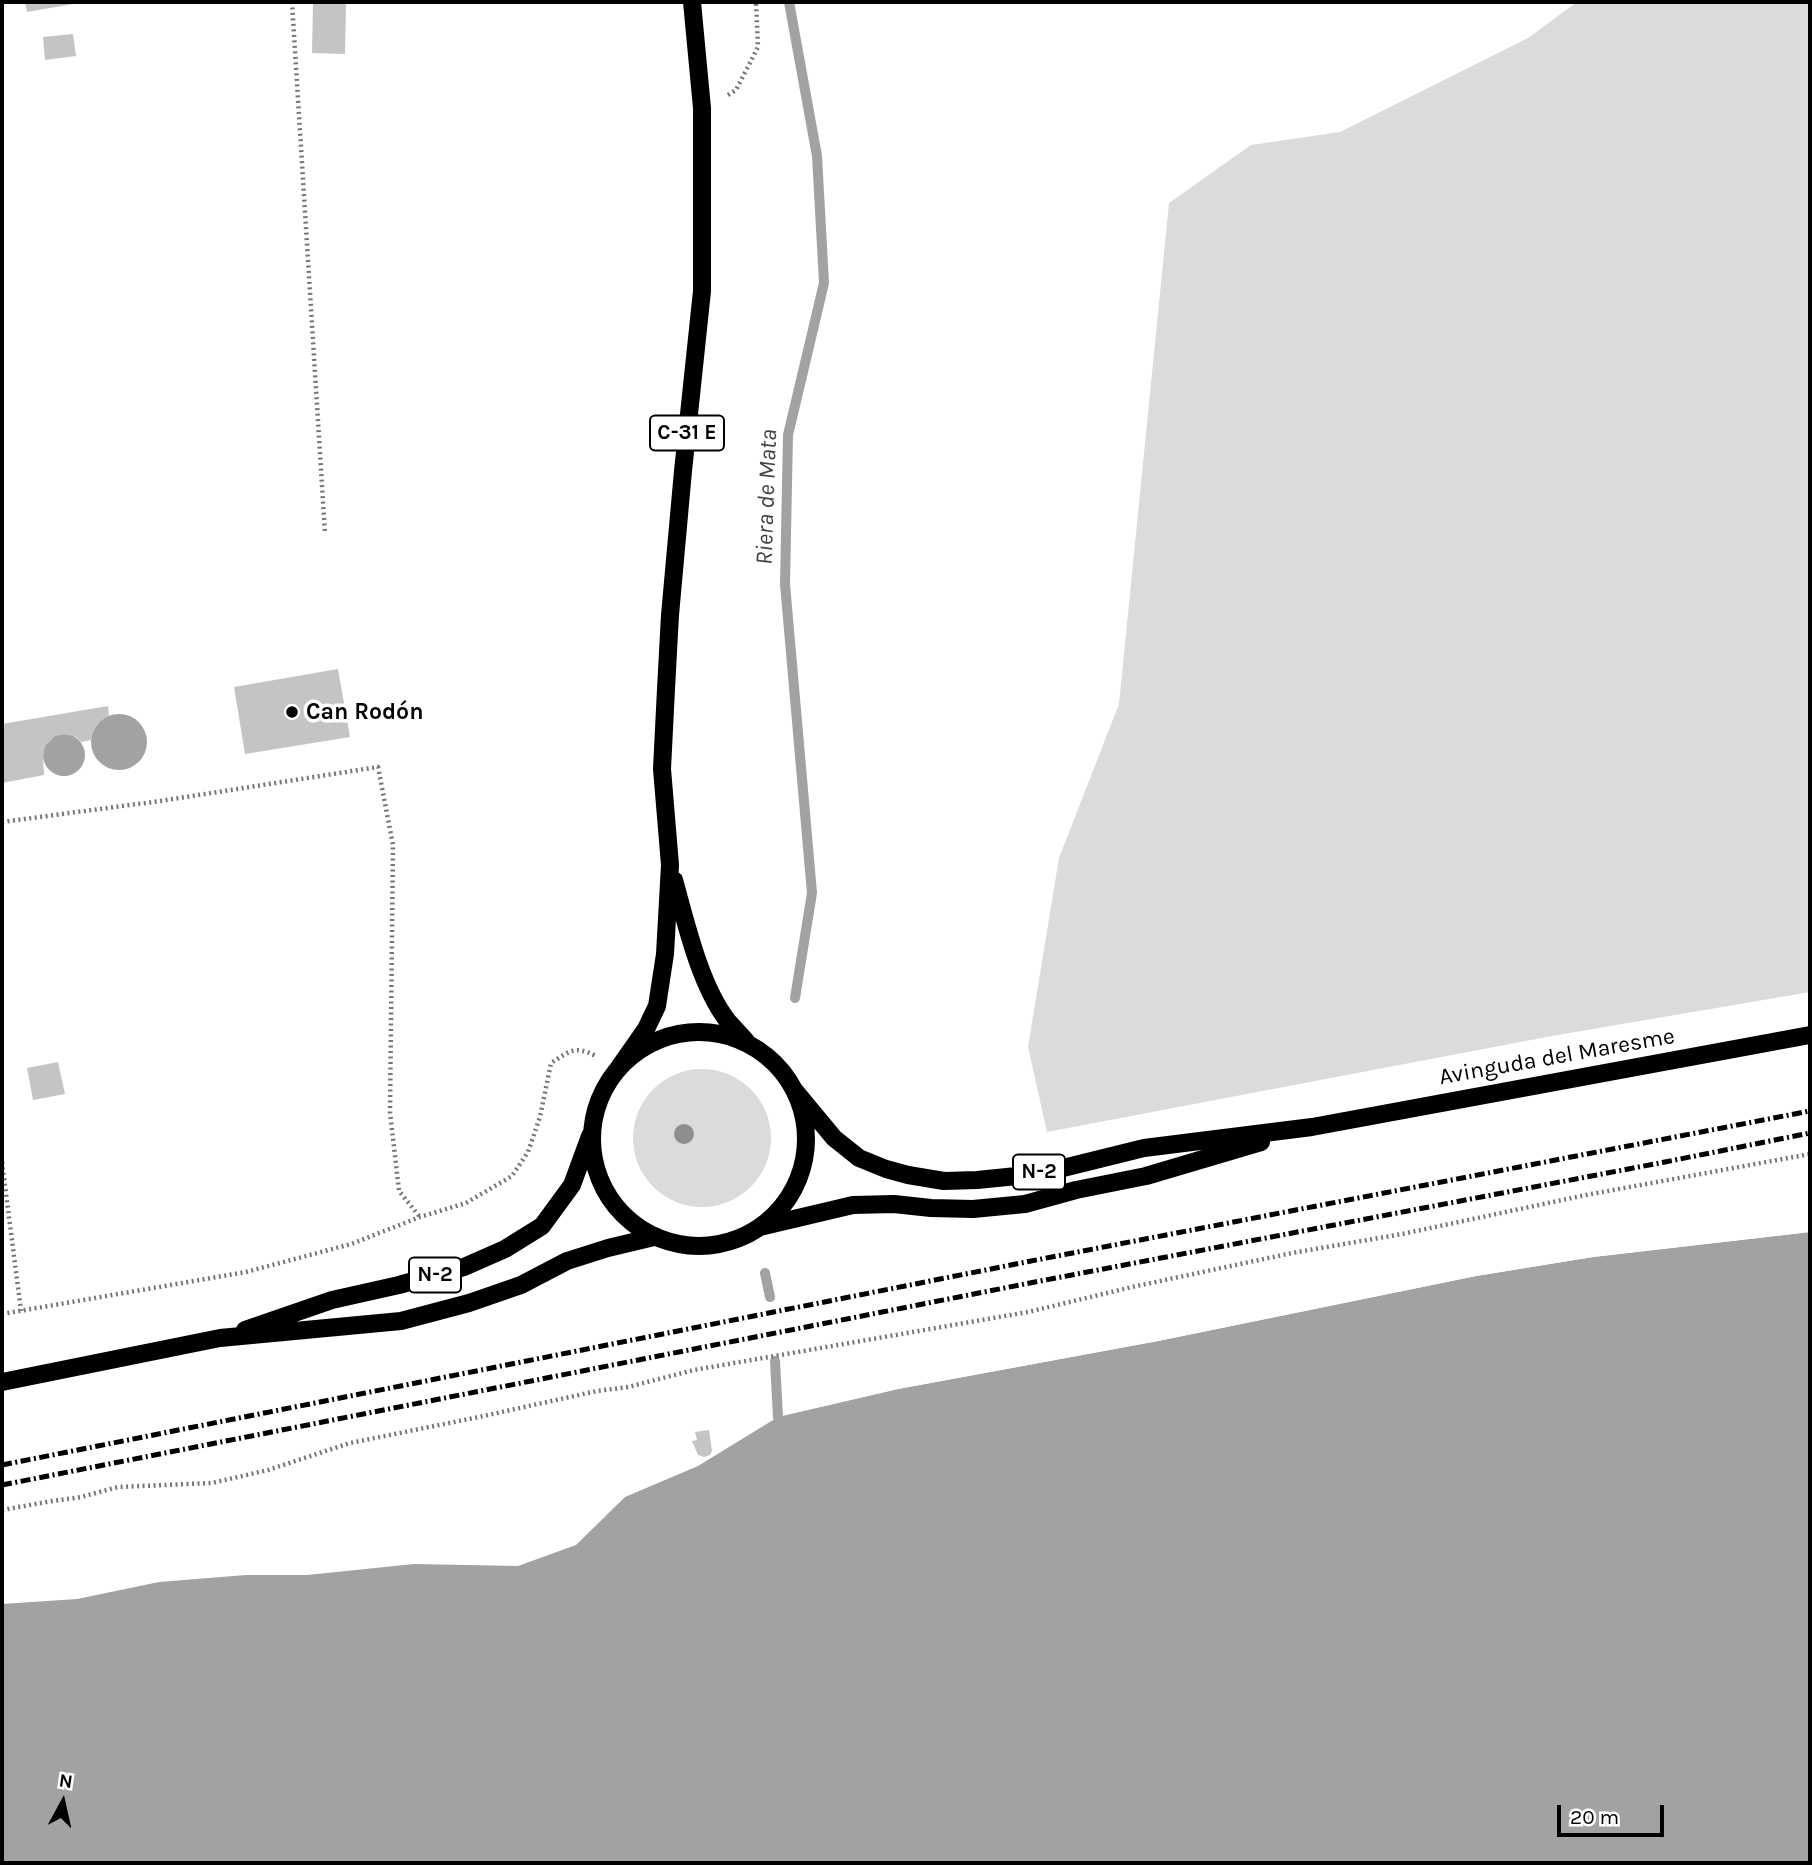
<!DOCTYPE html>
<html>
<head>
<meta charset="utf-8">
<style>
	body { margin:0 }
	#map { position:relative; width:1812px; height:1865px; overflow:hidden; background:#fff; font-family:Karla,sans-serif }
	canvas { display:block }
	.frame { position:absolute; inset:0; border:4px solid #000; pointer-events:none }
	.north { position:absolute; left:28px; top:1767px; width:70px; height:70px; -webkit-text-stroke:5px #fff; paint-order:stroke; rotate:8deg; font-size:19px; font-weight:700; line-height:28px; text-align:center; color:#000 }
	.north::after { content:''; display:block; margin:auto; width:24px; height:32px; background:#000; clip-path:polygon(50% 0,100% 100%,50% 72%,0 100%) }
	.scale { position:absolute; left:1557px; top:1805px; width:107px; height:32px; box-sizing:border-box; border:4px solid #000; border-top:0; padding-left:9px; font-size:21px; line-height:24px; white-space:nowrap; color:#000; -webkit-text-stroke:5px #fff; paint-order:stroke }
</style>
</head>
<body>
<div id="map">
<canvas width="1812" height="1865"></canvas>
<div class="frame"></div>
<div class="north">N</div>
<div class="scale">20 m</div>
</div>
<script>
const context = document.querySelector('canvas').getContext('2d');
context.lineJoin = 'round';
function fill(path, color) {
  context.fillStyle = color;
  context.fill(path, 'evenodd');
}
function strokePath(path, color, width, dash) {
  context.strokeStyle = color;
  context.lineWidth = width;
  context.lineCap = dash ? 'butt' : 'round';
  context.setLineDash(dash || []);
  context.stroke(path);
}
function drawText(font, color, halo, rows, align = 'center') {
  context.font = font + ' Karla,sans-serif';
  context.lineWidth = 7;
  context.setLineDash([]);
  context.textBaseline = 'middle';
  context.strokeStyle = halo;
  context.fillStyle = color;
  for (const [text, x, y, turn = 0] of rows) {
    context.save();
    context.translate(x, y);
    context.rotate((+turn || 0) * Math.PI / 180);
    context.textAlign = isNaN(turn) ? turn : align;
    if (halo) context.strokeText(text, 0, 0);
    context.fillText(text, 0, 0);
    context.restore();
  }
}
const green = new Path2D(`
	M 1577,2 L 1810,2 L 1810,992 L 1552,1036 L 1047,1132 L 1028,1047 L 1059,858 L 1119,704 L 1169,203 L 1251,145 L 1340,132 L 1528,38 Z
	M633 1138a69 69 0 1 1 138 0a69 69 0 1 1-138 0Z`);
const water = new Path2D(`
	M91 742a28 28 0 1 1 56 0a28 28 0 1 1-56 0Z
	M43 755a21 21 0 1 1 42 0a21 21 0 1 1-42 0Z
	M 1810,1232 L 1810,1863 L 2,1863 L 2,1604 L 77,1599 L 159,1582 L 246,1575 L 307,1575 L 414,1564 L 518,1566 L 576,1545 L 625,1497 L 698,1466 L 778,1417 L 898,1389 L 1158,1341 L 1476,1276 L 1593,1257 Z`);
const pier = new Path2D(`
	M 1810,1228 L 1810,1232 L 1593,1257 L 1476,1276 L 1158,1341 L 898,1389 L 824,1406 L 822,1403 L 897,1386 L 1157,1337 L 1475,1273 L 1593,1254 Z`);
const stream = new Path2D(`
	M 789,2 L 817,156 L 824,283 L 788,435 L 785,584 L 812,893 L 795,998
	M 765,1273 L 770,1297
	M 775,1361 L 778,1417`);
const building = new Path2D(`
	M 25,2 L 79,2 L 79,3 L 27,12 Z
	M 313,2 L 346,2 L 345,54 L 312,53 Z
	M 73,34 L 76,56 L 45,60 L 43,37 Z
	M 338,669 L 350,737 L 245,754 L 234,687 Z
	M 108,706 L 109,715 L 97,724 L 93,732 L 91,740 L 81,742 L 76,737 L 67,734 L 55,736 L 45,746 L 43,757 L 44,775 L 2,783 L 2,724 Z
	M 58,1062 L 65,1094 L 33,1100 L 27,1068 Z
	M 709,1430 L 712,1451 L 710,1455 L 704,1457 L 698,1455 L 692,1441 L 697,1440 L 695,1432 Z`);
const path = new Path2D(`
	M 292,2 L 325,534
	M 728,95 L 736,90 L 758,47 L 756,2
	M 2,822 L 160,801 L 378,767 L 393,845 L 390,1112 L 399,1191 L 420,1217
	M 2,1162 L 21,1311
	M 2,1314 L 246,1272 L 351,1244 L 420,1217 L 466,1203 L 512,1176 L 528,1152 L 540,1117 L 551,1063 C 570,1051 574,1045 596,1056
	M 2,1510 L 52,1501 L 81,1497 L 118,1487 L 212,1483 L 268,1470 L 350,1443 L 479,1417 L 597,1391 L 628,1387 L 694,1370 L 1028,1312 L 1132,1287 L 1292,1253 L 1402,1234 L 1586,1195 L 1810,1154`);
const primary = new Path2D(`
	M 674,880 C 686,923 700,985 727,1020 C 733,1027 740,1034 746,1041
	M592 1139a107 107 0 1 1 214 0a107 107 0 1 1-214 0Z
	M 618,1069 L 646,1029 L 657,1006 L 665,954 L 670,865 L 662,769 L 666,689 L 670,615 L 683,471 L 702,291 L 702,108 L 692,2
	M 795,1091 L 834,1138 L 859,1158 L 886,1169 L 908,1175 L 944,1181 L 977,1180 L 1017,1176 L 1059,1169 L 1144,1148 L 1312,1127 L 1810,1035
	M 764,1226 L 853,1205 L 894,1204 L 931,1208 L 973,1209 L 1025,1204 L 1076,1190 L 1146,1176 L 1261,1142
	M 245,1330 L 332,1300 L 399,1285 L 464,1267 L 505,1249 L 542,1226 L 572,1185 L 590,1136
	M 2,1382 L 220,1338 L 401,1321 L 469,1303 L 521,1285 L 567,1261 L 608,1248 L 654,1237`);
const rail = new Path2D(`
	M 2,1465 L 1031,1261 L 1810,1111
	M 2,1485 L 1035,1282 L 1665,1162 L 1810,1133`);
const trees = [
	[684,1134]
];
const markers = [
	[292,712,7,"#000"]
];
const shields = [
	[687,433,74],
	[1039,1172,52],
	[435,1275,52]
];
const shieldNames = [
	["C-31 E",687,433],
	["N-2",1039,1172],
	["N-2",435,1275]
];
const poiNames = [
	["Can Rodón",306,712]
];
const streetNames = [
	["Avinguda del Maresme",1557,1057,-10]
];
const waterNames = [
	["Riera de Mata",767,497,-88]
];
fill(green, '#dbdbdb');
fill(water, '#a2a2a2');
fill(pier, '#fff');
strokePath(stream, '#a2a2a2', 10);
fill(building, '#c4c4c4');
strokePath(path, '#767676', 4.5, [2, 3.5]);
strokePath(primary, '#000', 18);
strokePath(rail, '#000', 5, [10, 3.5, 2, 3.5]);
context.fillStyle = '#8e8e8e';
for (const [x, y] of trees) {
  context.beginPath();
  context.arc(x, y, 10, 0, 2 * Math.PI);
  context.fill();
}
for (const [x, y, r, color] of markers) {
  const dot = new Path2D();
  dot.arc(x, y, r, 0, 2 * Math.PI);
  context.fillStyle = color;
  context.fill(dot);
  strokePath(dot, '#fff', 2.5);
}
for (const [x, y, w] of shields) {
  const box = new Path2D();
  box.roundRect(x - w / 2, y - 17.5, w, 35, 5);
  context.fillStyle = '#fff';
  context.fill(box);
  strokePath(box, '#000', 2);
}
drawText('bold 21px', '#000', null, shieldNames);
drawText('bold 23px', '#000', '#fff', poiNames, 'left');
drawText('23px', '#000', '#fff', streetNames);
drawText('italic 24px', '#434343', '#fff', waterNames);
</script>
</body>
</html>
